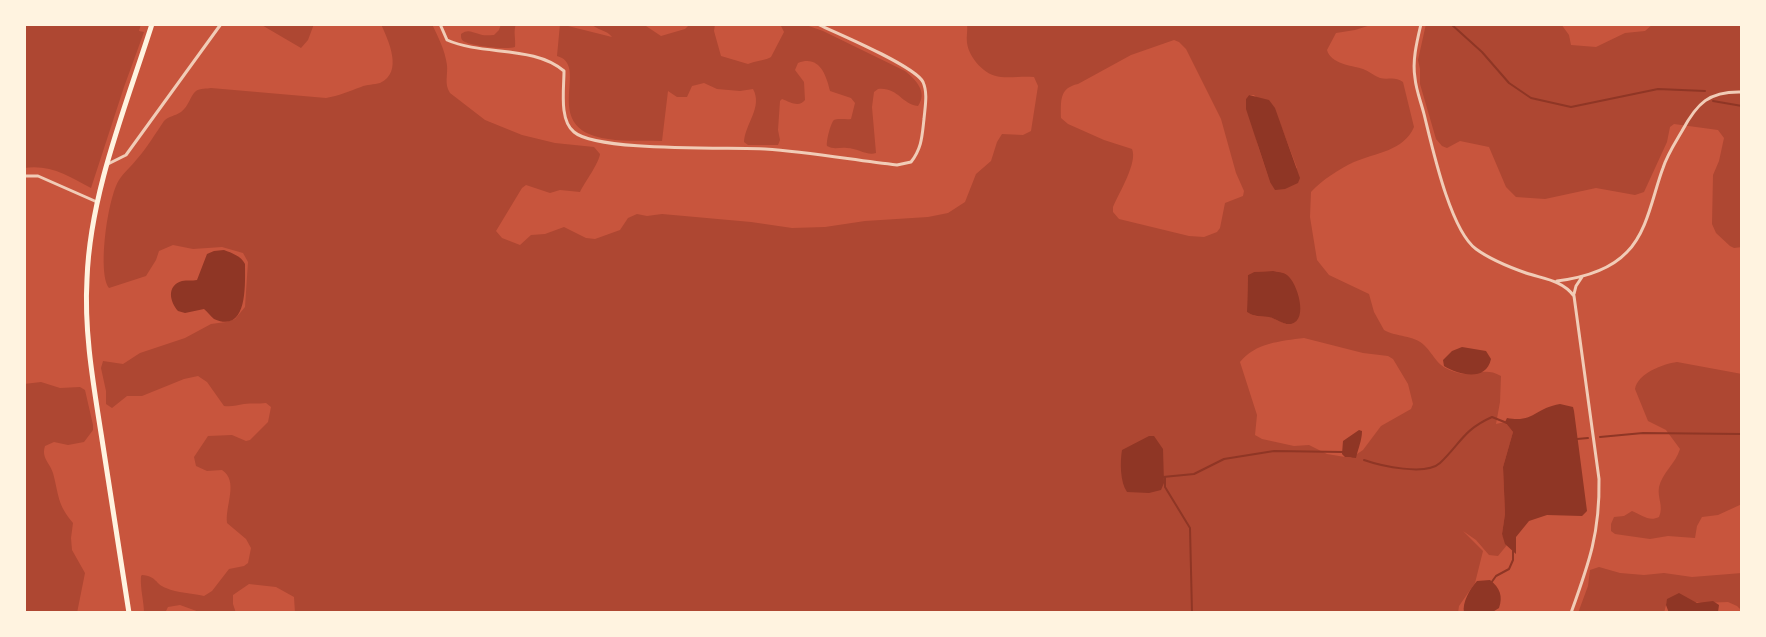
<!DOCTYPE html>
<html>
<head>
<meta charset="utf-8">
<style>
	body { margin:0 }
	#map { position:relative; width:1766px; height:637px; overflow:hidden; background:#c8553d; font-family:Helvetica,sans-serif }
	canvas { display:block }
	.frame { position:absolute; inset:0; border:26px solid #fff3e0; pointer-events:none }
</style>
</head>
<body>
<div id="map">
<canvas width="1766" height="637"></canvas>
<div class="frame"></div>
</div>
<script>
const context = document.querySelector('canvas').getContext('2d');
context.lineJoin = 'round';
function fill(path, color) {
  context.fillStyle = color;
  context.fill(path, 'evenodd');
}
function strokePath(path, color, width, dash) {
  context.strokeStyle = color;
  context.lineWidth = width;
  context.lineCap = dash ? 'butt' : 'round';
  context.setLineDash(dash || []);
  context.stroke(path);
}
const green = new Path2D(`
	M 24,24 L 141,24 L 139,31 L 144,32 L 124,87 L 91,188 C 69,176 50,164 24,168 Z
	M 260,24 L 314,24 L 308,40 L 301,48 Z
	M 381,24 L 432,24 C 438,37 445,50 447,65 C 448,75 444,84 450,93 L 485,120 L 522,135 L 555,143 L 594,147 L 600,154 C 599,163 585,182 580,192 L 560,190 L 550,193 L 526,185 L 522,188 L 496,231 L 502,238 L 520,245 L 531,235 L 545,234 L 564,227 L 586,238 L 595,239 L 620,230 L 628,218 L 637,214 L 647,216 L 662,214 L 751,222 L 792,228 L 825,227 L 865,221 L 928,217 L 948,213 L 965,202 L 976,174 L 991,161 L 997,142 L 1002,134 L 1023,135 L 1031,131 L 1038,86 L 1034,77 C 1022,76 1012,78 1001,77 C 985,76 969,58 967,43 C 966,36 968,30 967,24 L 1374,24 L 1355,30 L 1336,33 L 1327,50 C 1331,64 1350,65 1363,69 C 1369,71 1374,76 1380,78 C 1389,80 1395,76 1403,82 L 1414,127 C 1404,151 1375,153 1354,162 C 1339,169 1322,180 1311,192 L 1310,217 L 1317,260 L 1329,275 L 1369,294 L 1374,312 L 1384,330 C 1396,337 1414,335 1424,345 C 1436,357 1436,366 1455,372 C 1474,378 1483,366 1501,376 L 1500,402 L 1496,424 L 1505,422 L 1513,432 L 1503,467 L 1505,514 L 1502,534 L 1507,545 L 1498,556 L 1489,555 L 1476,540 L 1463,531 L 1483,551 L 1475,583 L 1459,606 L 1458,613 L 295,613 L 294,597 L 276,587 L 249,584 L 233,595 L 233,604 L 236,613 L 202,613 L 180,605 L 168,607 L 165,613 L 144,613 C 144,601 140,589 141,576 L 142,575 C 157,576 155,584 166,588 C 177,593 192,593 204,596 L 212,591 L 229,569 L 244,566 L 248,563 L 251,548 L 246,539 L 227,523 C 225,505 239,481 222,470 L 207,471 L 196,466 L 194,457 L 208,436 L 232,435 L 246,441 L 250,440 L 268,422 L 271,407 L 266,403 C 258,404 252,403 244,404 C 237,405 232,407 224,406 L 207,382 L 198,376 L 184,379 L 142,396 L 127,396 L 112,408 L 106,404 L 106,391 L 101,368 L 103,361 L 123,364 L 140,353 L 185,338 L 211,324 L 226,322 L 235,319 L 245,307 L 248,262 L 243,253 L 222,247 L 193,249 L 173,245 L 159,251 L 156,260 L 146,276 L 109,288 C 97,272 108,197 119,180 C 124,172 131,167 137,159 C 147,148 155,134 164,121 C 169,116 175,116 181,112 C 189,106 190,96 196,91 C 200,88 207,89 211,88 L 326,98 C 339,96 349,91 361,87 C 367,84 374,85 380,83 C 404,72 388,40 381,24 ZM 1174,40 L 1179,42 L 1186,49 L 1221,119 L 1236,173 L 1244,191 L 1243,196 L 1225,203 L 1220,228 L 1217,232 L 1204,237 L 1189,236 L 1119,219 L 1113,212 L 1113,207 C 1119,193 1138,162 1132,149 L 1104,140 L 1068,124 L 1061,118 C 1061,101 1059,88 1078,84 L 1131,55 ZM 1249,95 L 1254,95 L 1280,123 L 1297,168 L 1270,182 L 1258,146 L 1246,99 ZM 1273,271 L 1283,273 L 1286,324 L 1270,317 L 1255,316 L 1247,312 L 1248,275 L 1254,272 ZM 1304,338 L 1363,353 L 1388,356 L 1393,359 L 1408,384 L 1413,404 L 1411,409 L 1381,426 L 1363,450 L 1351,458 L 1327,454 L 1309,445 L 1294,446 L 1262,439 L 1255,435 L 1257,415 L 1240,362 C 1255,343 1281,341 1304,338 Z
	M 501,24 L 516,24 C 513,32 516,38 515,47 C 506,50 474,46 465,42 C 461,40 461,38 461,34 C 468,29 471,32 479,34 C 483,36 489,35 494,35 L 499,30 Z
	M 560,24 L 612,37 C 607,30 597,30 591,24 L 643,24 L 661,36 L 685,29 L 690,24 L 715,24 L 714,31 L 721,56 L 748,64 C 755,61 767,60 771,57 L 784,32 L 780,24 L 803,24 L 823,31 L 905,71 C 916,80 928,92 918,106 C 901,104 898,87 878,89 L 874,92 L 872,107 L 876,153 C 867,156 857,148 847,148 C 839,147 834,150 827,146 C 826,141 831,122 834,120 C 838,118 847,120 851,119 L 855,103 L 851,98 L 830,91 C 826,74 819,55 798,63 L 795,70 L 804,82 L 805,100 C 799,108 790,102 782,99 L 780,101 L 778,130 L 780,140 L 778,145 L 748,145 L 744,142 C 745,124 763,107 753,89 L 740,91 L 717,89 L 704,83 L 692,86 L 687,97 L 677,97 L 668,91 L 662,141 C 639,140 610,143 589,134 C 548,116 588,64 557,56 Z
	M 1426,24 L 1561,24 L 1569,35 L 1571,45 L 1596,47 L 1625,33 L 1645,31 L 1653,24 L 1742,24 L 1742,247 L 1734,248 L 1730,246 L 1716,233 L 1712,224 L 1713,175 L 1719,161 L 1724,138 L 1718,130 L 1674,124 L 1670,127 L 1667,142 L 1644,192 L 1635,195 L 1596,188 L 1545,199 L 1516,197 L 1506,187 L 1489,147 L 1460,141 L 1447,148 L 1442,146 L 1436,139 L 1420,84 L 1420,69 L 1418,60 Z
	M 1677,362 L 1742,374 L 1742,504 L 1718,515 L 1702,517 L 1697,526 L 1695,538 L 1668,536 L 1650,539 L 1615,534 L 1611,531 L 1611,524 L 1614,517 L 1624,516 L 1632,511 C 1642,515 1649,522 1659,517 C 1664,506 1657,498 1659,487 C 1662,473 1676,463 1680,449 L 1666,430 L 1648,421 L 1635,389 C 1638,373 1663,364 1677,362 Z
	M 41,382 L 60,388 L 80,387 L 85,390 L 93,425 L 93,430 L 84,442 L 68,445 L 54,442 L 45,446 C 41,458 50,463 53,473 C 59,495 57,504 73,523 L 71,538 L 72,550 L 85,573 L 77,613 L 24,613 L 24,489 L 26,465 L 24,455 L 24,384 Z
	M 1599,567 L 1620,573 L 1644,575 L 1664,573 L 1692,577 L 1742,573 L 1742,611 L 1737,606 L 1728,602 L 1702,603 L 1672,599 L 1667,601 L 1664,613 L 1578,613 L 1588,586 L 1590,570 Z`);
const water = new Path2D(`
	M 1249,95 L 1269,100 L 1275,108 L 1300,178 L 1298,183 L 1285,189 L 1275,190 L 1270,182 L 1246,109 L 1246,99 Z
	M 224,250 C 232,253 241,256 245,264 C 245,285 248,334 214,319 C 210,316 208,312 204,309 L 185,313 L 178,311 C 170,302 166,286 182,281 C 187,280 192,281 197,280 L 207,254 L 214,251 Z
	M 1273,271 C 1278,272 1283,272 1287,275 C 1297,282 1309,320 1291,324 C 1283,325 1277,319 1269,317 C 1260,316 1254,317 1247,312 L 1248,275 L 1254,272 Z
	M 1462,347 L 1486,351 L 1491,359 C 1486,382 1459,375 1444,366 L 1443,360 L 1452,351 Z
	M 1560,404 L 1573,407 L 1574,411 L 1587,511 L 1582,516 L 1547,515 L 1529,521 L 1516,537 L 1516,554 L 1505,544 L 1502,534 L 1505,514 L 1503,467 L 1513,432 L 1505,422 L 1507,418 C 1534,423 1535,408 1560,404 Z
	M 1359,430 L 1362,431 C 1362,440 1358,449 1356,458 L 1345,457 L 1342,454 L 1343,441 Z
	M 1149,436 L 1154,436 L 1163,449 L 1164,483 L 1161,490 L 1149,493 L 1127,492 C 1120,482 1120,462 1122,450 Z
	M 1490,580 C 1500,588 1503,596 1499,608 L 1491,613 L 1464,613 C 1462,602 1470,589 1477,581 Z
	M 1679,593 L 1697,603 L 1713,601 L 1719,605 L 1718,612 L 1669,613 L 1666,605 L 1667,599 Z`);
const stream = new Path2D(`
	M 1451,24 L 1482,52 L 1509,83 L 1531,98 L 1571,107 L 1658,89 L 1705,91
	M 1713,101 L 1742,106
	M 1600,437 L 1643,433 L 1742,434
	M 1577,439 L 1588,438
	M 1364,460 C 1381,466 1426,476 1440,463 C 1461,443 1463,430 1492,417 L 1507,423
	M 1163,477 L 1194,474 L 1224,459 L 1274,451 L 1344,452
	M 1165,478 L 1165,487 L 1190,528 L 1192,613
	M 1491,583 L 1496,576 L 1509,569 L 1513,560 L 1513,551`);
const minor = new Path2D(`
	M 440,24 L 447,40 C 483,56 534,45 564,71 C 564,89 559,120 574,132 C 597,152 729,147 765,149 C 809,152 853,160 897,165 L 911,162 C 922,148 922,136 924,119 C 925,107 928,93 923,82 C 915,66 837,33 817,24
	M 1421,24 C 1417,41 1412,61 1415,78 C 1416,90 1421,102 1424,114 C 1432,146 1450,230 1476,249 C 1491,260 1509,267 1526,273 C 1544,279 1562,280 1574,296 L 1599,479 C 1600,533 1589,563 1571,613
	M 108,164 L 126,155 L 221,24
	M 24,176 L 38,176 L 97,202
	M 1557,281 C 1581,278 1609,271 1627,252 C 1648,231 1653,194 1663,168 C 1667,155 1675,143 1682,131 C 1697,103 1709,91 1742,92
	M 1574,294 L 1576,286 L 1582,277`);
const primary = new Path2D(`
	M 129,613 C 120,553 110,493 101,433 C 93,382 84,331 87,279 C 90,193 126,106 152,24`);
fill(green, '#ae4732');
fill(water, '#8f3625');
strokePath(stream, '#8f3625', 2);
strokePath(minor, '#f1ccb7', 3);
strokePath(primary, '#fff3e0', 5);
</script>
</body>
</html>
